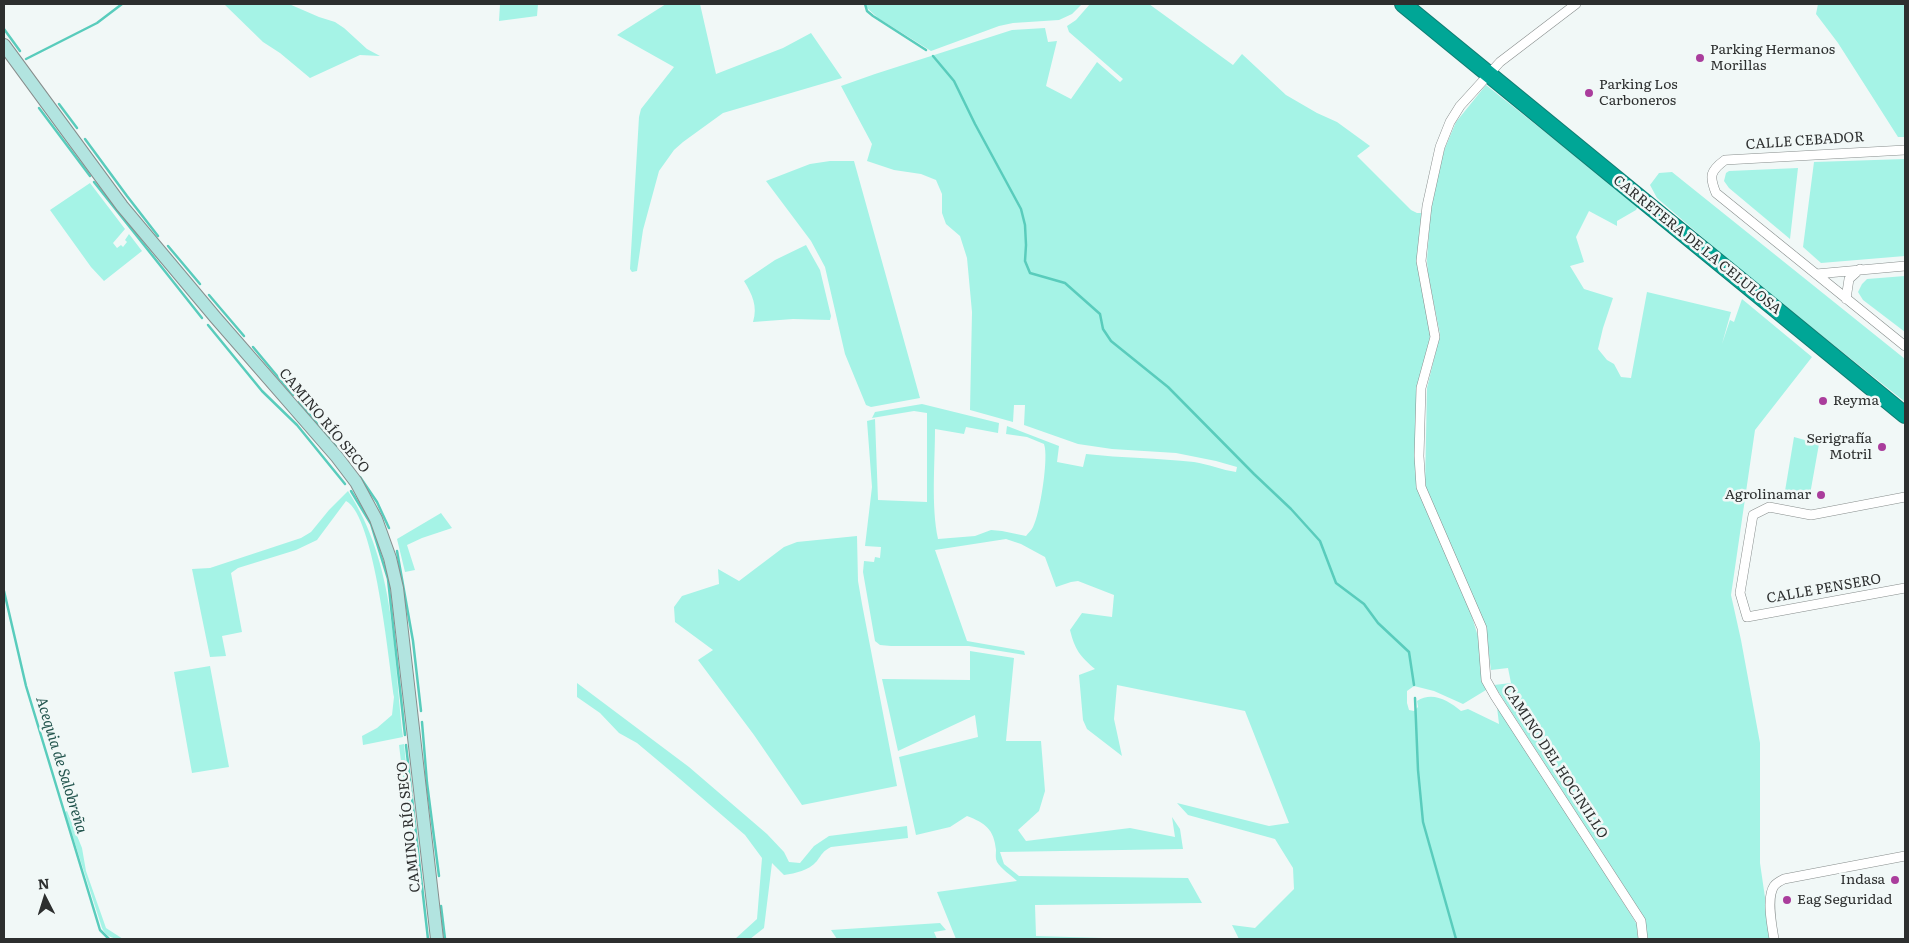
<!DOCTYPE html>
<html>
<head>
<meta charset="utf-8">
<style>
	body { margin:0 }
	#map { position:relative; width:1909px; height:943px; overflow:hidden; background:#f1f8f7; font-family:Literata,serif }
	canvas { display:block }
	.frame { position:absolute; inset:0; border:5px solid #2d2f2f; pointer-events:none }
	.north { position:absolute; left:20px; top:873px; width:50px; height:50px; -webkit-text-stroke:4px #f1f8f7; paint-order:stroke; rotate:355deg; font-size:14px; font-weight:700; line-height:20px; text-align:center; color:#2d2f2f }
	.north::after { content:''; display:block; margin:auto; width:18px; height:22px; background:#2d2f2f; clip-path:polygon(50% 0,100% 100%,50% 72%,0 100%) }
</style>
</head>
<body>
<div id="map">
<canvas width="1909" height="943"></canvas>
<div class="frame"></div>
<div class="north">N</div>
</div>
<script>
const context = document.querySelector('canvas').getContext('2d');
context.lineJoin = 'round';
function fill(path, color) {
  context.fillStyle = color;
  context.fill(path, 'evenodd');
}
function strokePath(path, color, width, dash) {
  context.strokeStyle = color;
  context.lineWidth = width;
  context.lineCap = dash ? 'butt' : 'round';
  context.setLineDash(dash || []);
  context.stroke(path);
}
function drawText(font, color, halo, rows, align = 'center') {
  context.font = font + ' Literata,serif';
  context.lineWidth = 5;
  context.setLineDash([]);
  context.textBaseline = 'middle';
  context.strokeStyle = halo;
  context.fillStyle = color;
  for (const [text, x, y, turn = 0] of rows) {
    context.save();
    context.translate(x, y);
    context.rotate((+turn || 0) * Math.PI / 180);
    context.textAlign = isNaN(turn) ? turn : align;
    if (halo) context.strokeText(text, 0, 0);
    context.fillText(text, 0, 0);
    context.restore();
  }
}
const green = new Path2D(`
	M 224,4 L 289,4 L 319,17 L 335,22 L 344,28 L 367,49 L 380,56 L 360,55 L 310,78 L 280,53 L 263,42 Z
	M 500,4 L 538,4 L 537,16 L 499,21 Z
	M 666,4 L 700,4 L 716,74 L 783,48 L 811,33 L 842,78 L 723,113 L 683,142 L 674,150 L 659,171 L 643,230 L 637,271 L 632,272 L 630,269 L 639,117 L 641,109 L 674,67 L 617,35 Z
	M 866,4 L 1082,4 L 1072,14 L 1059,20 L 1013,23 L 999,26 L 931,51 L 878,18 L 866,7 Z
	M 1090,4 L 1149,4 L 1233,65 L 1242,54 L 1286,95 L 1317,113 L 1337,122 L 1370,146 L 1357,156 L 1411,210 L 1417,213 L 1423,213 L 1420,233 L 1431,330 L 1426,361 L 1418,490 L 1467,600 L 1479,640 L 1486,690 L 1463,704 L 1434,691 L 1414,686 L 1407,691 L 1407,703 L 1409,710 L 1414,711 L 1418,707 L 1417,701 C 1432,691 1448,700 1461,711 L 1468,709 L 1499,724 L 1497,707 L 1545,779 L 1633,918 L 1637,925 L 1638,939 L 1239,939 L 1232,925 L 1255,928 L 1294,889 L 1293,868 L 1275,839 L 1188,815 L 1177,803 L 1269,826 L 1289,823 L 1245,711 L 1117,685 L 1114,719 L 1122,756 L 1087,729 L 1083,720 L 1079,675 L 1095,669 C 1080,656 1075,650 1070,630 L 1082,613 L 1112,617 L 1114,595 L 1078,581 L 1071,582 L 1056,587 L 1045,557 L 1021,544 L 1006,539 L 935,550 L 967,641 L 1024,651 L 1025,655 L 969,646 L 891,646 L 880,645 L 875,641 L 863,572 L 864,561 L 874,562 L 875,557 L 880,558 L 881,547 L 865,546 L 872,487 L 867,421 L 875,419 L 878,500 L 927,502 L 927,413 L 914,411 L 872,418 L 875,412 L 922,404 L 999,423 L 998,433 L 966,427 L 964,434 L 935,429 C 935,464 931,505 938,539 L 975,536 L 991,530 L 1002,531 L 1026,536 C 1028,533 1032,530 1033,527 C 1040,514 1049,457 1044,444 L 1027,437 L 1006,434 L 1007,426 L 1059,446 L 1057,462 L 1083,467 L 1086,454 C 1122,458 1158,458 1194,462 C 1208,464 1222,470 1236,472 L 1237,467 L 1216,461 L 1176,453 L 1112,449 L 1078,444 L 1024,425 L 1025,405 L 1014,405 L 1013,422 L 970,410 L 972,312 L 967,258 L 960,236 L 946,224 L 942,213 L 942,194 L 936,180 L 921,174 L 894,170 L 867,161 L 872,144 L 841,86 L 875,74 L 1012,30 L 1045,28 L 1048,42 L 1057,41 L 1046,86 L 1071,99 L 1097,62 L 1120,82 L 1123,79 L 1069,32 L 1067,26 L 1076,20 Z
	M 1818,4 L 1905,4 L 1905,137 L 1898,137 L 1838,43 L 1816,14 Z
	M 1486,85 L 1638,206 L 1636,210 L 1617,221 L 1617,226 L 1589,211 L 1576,237 L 1584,262 L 1570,266 L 1584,289 L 1613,298 L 1603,328 L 1598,349 L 1607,360 L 1614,364 L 1621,377 L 1631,378 L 1647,292 L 1731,312 L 1722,344 L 1730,320 L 1734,322 L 1742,299 L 1812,357 L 1755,430 L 1731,595 L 1741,640 L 1760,743 L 1760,863 L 1771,939 L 1646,939 L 1645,919 L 1494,685 L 1511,683 L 1508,668 L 1491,670 L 1485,625 L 1425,487 L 1427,388 L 1440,334 L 1428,275 L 1427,260 L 1430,217 L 1436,177 L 1445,148 L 1456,122 Z
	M 1905,159 L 1905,256 L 1821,263 L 1803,247 L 1814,162 Z
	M 830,161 L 854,161 L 920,398 L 871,407 L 866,405 L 845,354 L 825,267 L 811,241 L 766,181 L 810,164 Z
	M 1798,168 L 1790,239 L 1729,188 L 1724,181 L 1726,173 L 1729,171 Z
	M 1672,172 L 1905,359 L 1905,402 L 1746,275 L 1657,198 L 1650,185 L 1659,173 Z
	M 90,183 L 125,229 L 113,243 L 117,248 L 121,245 L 123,247 L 127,242 L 125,240 L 129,234 L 142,251 L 104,281 L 91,267 L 50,210 Z
	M 806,245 L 820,270 L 831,316 L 830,320 L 793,319 L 753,322 C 758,306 752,294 744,281 L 775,260 Z
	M 1905,276 L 1905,332 L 1863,300 L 1858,292 L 1862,284 L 1867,279 Z
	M 1794,437 L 1819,444 L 1809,500 L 1784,497 Z
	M 348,491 C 396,565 393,652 403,737 L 363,745 L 362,736 L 377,728 L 392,715 L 394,697 C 389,663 375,516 346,501 L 317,540 L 296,550 L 238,568 L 231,573 L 242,632 L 222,636 L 226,656 L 210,657 L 192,569 L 210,568 L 301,538 L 311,532 L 329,510 Z
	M 441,513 L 452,528 L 422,538 L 407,545 L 415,570 L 405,572 L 397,539 Z
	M 857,536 L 858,581 L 862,604 L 897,786 L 802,805 L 754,735 L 698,660 L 713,650 L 675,622 L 674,607 L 682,596 L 719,584 L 718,569 L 739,581 L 784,547 L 797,542 Z
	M 970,651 L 1014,658 L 1006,741 L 1041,741 L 1045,791 L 1039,811 L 1018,830 L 1026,841 L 1130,828 L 1175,837 L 1172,817 L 1180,829 L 1183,849 L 1000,852 L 1004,864 L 1019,876 L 1188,878 L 1202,903 L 1035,905 L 1036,936 L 1137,939 L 956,939 L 937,892 L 1017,881 C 1011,875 1001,869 997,862 C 995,858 996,854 996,850 C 994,829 985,823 967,816 L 950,827 L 916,835 L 899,757 L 978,737 L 975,715 L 898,751 L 882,679 L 970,680 Z
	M 210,666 L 229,767 L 192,773 L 174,672 Z
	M 577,683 L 689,767 L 767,834 L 784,852 L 789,862 L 800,863 L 814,846 L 829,836 L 907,826 L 908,838 L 831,847 C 823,851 822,854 817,861 C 808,871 796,873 784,875 L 772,863 L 764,928 L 750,939 L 735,939 L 757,919 L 762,858 L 745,835 L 680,779 L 637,743 L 619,733 L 600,713 L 577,697 Z
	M 404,744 L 416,858 L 413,859 L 399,745 Z
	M 67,811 L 82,848 L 86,871 L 106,928 L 123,939 C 114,939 106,937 102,928 L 65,812 Z
	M 940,923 L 946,930 L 934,932 L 937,939 L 837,939 L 831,930 Z`);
const stream = new Path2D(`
	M 865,4 L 867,11 L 873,16 L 926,50
	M 4,29 L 20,51
	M 933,56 L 954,81 L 975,124 L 1021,209 L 1025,225 L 1026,245 L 1025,261 L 1030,273 L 1065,283 L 1100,314 L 1103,329 L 1111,341 L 1168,387 L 1254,474 L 1291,509 L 1320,541 L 1336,583 L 1364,604 L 1378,623 L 1409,652 L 1414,685
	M 26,59 L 97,23 L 122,4
	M 59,104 L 77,128
	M 39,108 L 90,176
	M 85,139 L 127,196 L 158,236
	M 94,182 L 202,318
	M 168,246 L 200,284
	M 209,295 L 244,336
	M 208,325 L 262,391 L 297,425 L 345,484
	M 253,347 L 293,395
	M 299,402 L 343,455
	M 360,477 L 377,502 L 389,528
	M 351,491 L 371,524 L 388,579 L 405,735
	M 397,551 L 413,641 L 421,711
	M 4,591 L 26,686 L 100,930 L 109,939
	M 1415,698 L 1418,770 L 1423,822 L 1456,939
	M 422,722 L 427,783 L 439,876
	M 406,745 L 428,939
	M 441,906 L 445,939`);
const street = new Path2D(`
	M 1576,4 L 1500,62 L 1460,106 L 1450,122 L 1440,147 L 1427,206 L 1421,261 L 1435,337 L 1421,388 L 1419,456 L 1421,487 L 1482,628 L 1486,680 L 1495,696 L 1641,921 L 1643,939
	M 1905,150 L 1725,160 C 1710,171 1709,176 1716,193 L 1905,346
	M 1816,274 L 1905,266
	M 1846,299 L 1849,279 L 1860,269
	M 1905,497 L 1811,515 L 1769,507 L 1753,515 L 1740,593 L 1747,617 L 1905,588
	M 1774,939 C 1772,926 1766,898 1774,886 C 1776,883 1780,881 1784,879 L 1905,856`);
const secondary = new Path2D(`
	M 4,45 L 122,206 L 215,317 L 337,457 L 356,482 L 376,519 L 390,558 L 397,588 L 437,939`);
const highway = new Path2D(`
	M 1403,4 L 1905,415`);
const markers = [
	[1700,58,5,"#aa3d9c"],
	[1589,93,5,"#aa3d9c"],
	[1823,401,5,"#aa3d9c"],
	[1882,447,5,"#aa3d9c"],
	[1821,495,5,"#aa3d9c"],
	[1895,880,5,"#aa3d9c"],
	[1787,900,5,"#aa3d9c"]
];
const poiNames = [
	["Parking Hermanos",1710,50],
	["Morillas",1710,66],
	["Parking Los",1599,85],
	["Carboneros",1599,101],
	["Reyma",1833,401],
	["Serigrafía",1872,439,"right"],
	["Motril",1872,455,"right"],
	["Agrolinamar",1811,495,"right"],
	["Indasa",1885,880,"right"],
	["Eag Seguridad",1797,900]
];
const streetNames = [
	["CALLE CEBADOR",1805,141,-4],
	["CARRETERA DE LA CELULOSA",1697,245,39],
	["CAMINO RÍO SECO",324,421,50],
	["CALLE PENSERO",1824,589,-10],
	["CAMINO DEL HOCINILLO",1555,762,57],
	["CAMINO RÍO SECO",409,827,-96]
];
const waterNames = [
	["Acequia de Salobreña",61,765,73]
];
fill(green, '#a5f3e6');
strokePath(stream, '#59ccbc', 2.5);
strokePath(street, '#878d8c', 10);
strokePath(secondary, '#878d8c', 14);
strokePath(highway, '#107c72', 18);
strokePath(street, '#fff', 9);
strokePath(secondary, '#b2e4e0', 12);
strokePath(highway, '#00a696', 16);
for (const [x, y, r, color] of markers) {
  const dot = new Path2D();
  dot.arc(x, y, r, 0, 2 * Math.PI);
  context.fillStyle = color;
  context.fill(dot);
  strokePath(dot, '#f1f8f7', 2);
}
drawText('14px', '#2d2f2f', '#f1f8f7', poiNames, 'left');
drawText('14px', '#2d2f2f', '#f1f8f7', streetNames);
drawText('italic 15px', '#23554e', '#f1f8f7', waterNames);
</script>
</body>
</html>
